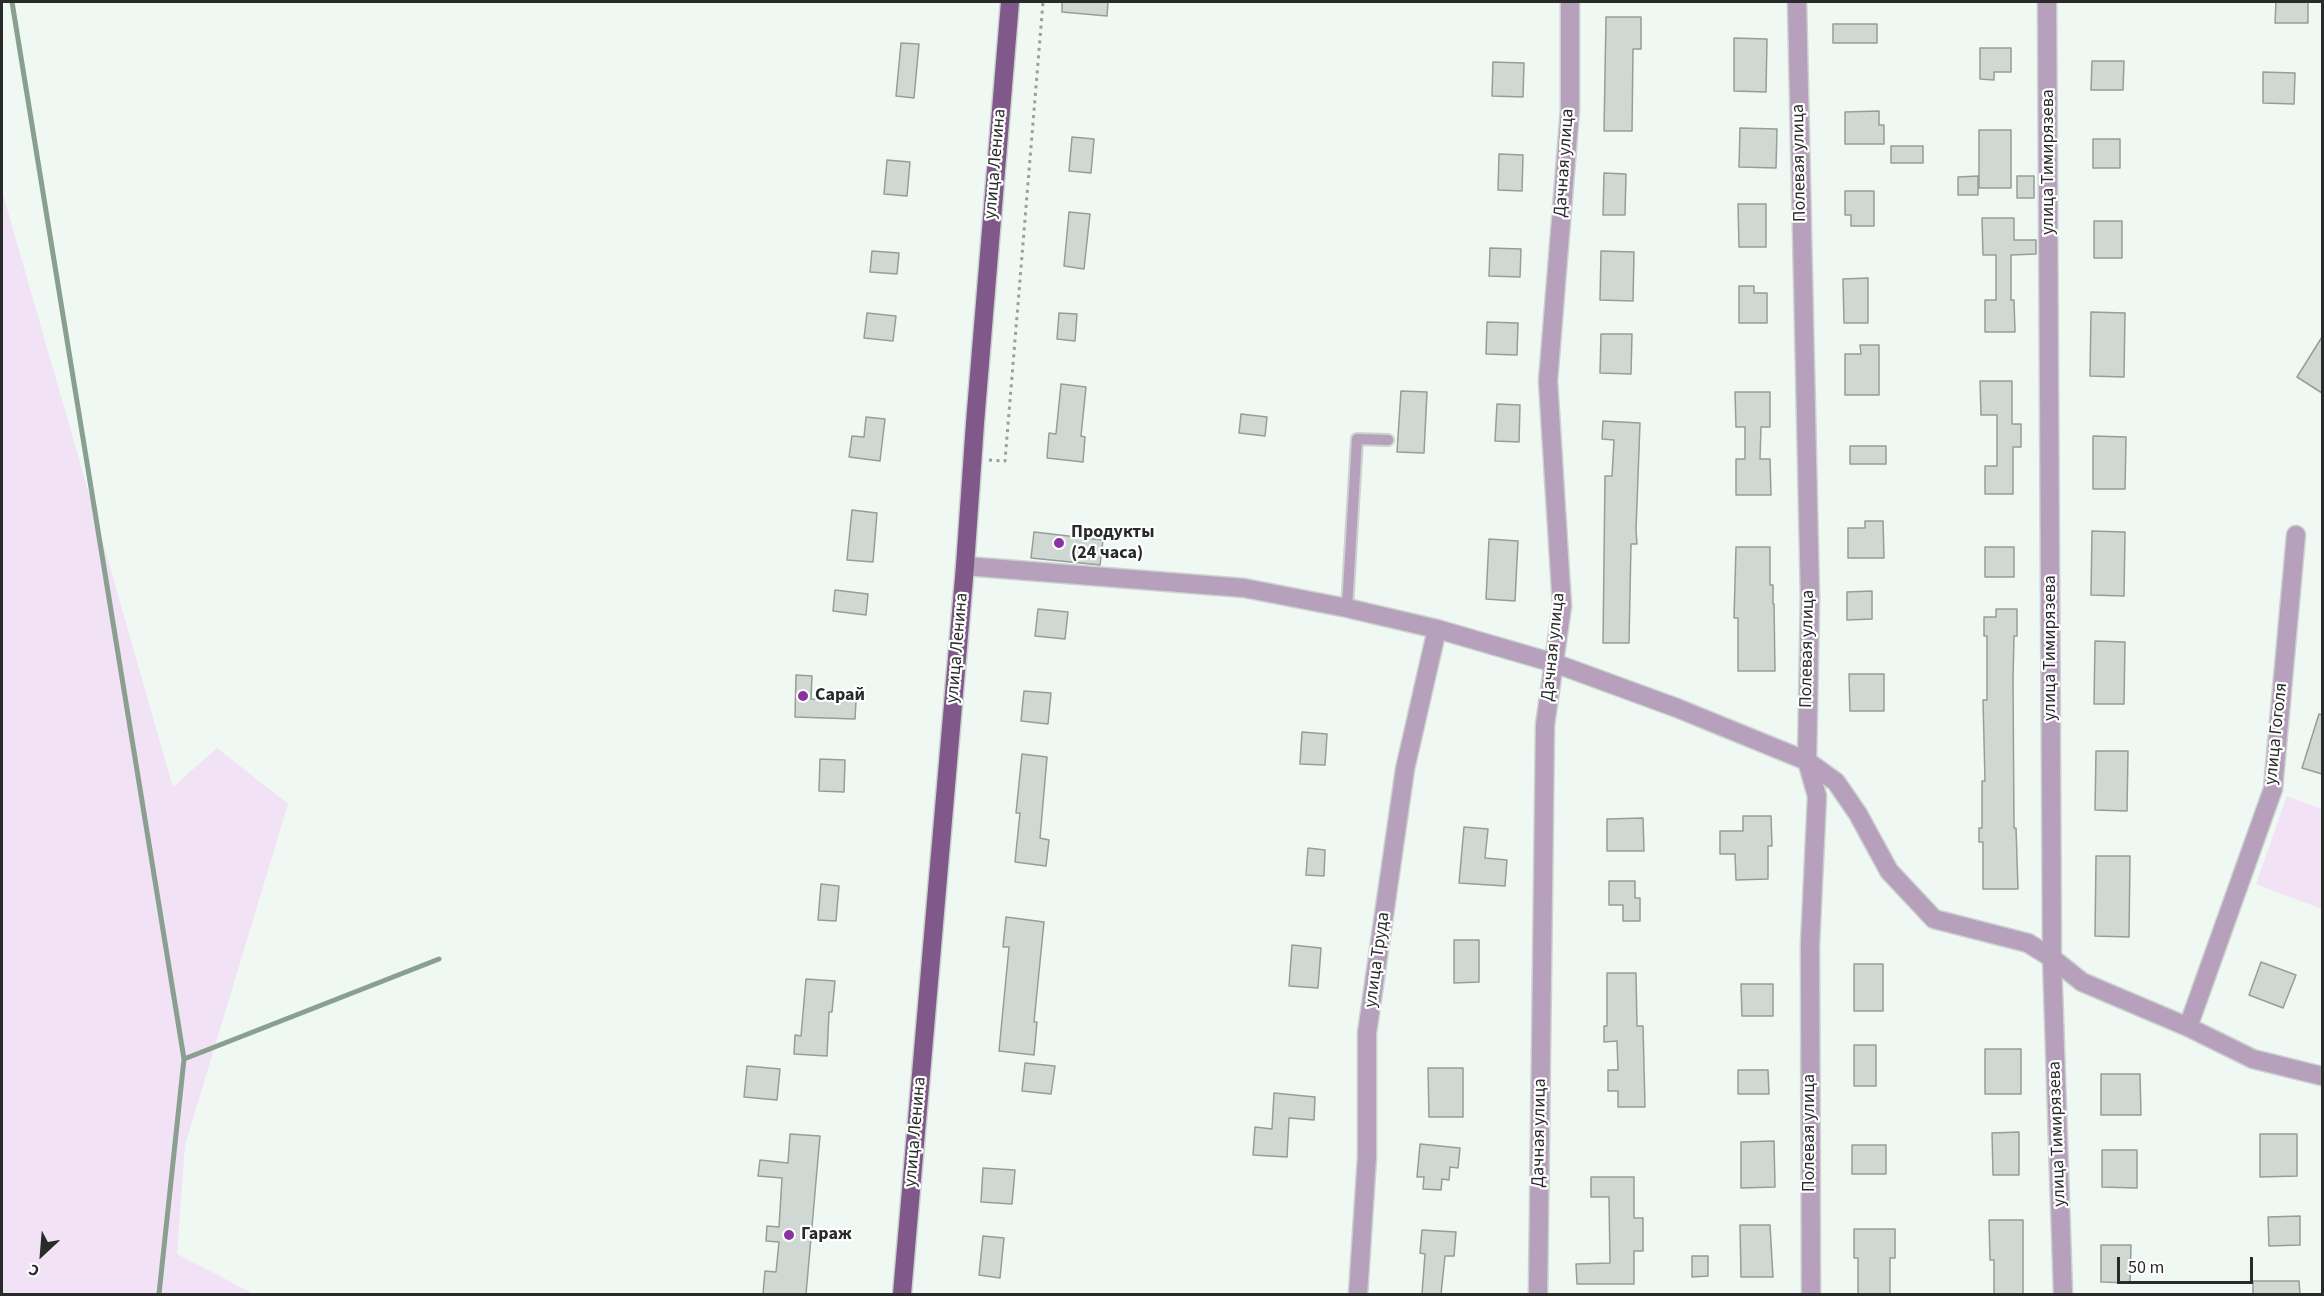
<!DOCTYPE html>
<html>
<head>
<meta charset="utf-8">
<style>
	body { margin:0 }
	#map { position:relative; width:2324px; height:1296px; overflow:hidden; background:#eff8f2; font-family:"Source Sans 3",sans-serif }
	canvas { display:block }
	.frame { position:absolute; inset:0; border:3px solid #282b29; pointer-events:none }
	.north { position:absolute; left:12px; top:1224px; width:60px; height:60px; -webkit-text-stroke:4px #fff; paint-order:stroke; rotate:206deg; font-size:16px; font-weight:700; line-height:24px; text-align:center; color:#282b29 }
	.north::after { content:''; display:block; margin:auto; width:21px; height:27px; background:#282b29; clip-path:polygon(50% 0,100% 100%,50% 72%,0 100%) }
	.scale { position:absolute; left:2117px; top:1257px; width:136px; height:27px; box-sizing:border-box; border:3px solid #282b29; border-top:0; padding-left:8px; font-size:18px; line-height:21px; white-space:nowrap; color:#282b29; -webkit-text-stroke:4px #fff; paint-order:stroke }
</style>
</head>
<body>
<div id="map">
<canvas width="2324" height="1296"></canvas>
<div class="frame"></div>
<div class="north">С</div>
<div class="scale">50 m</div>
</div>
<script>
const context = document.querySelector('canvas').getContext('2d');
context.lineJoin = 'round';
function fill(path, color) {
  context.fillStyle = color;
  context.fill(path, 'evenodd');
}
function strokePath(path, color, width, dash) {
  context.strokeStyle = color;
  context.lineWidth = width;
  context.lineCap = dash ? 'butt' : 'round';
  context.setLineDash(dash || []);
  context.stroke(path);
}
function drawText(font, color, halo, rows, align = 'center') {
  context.font = font + ' "Source Sans 3",sans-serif';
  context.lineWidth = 4.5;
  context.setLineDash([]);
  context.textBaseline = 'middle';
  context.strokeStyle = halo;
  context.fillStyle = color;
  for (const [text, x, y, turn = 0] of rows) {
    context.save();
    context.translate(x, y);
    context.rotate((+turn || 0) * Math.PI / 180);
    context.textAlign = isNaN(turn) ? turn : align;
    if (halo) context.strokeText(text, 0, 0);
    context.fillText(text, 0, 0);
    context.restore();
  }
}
const green = new Path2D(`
	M 2,191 L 173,787 L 217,748 L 288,804 L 185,1145 L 177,1254 L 250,1292 L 249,1294 L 2,1294 Z
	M 2287,796 L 2322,809 L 2322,909 L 2256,884 Z`);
const stream = new Path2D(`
	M 12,2 L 184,1059 L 159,1294
	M 184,1059 L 439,959`);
const building = new Path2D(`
	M 1062,2 L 1108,2 L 1107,16 L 1062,12 Z
	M 2276,2 L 2308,2 L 2308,23 L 2275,23 Z
	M 1606,17 L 1641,17 L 1641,49 L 1633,49 L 1632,131 L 1604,131 Z
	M 1833,24 L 1877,24 L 1877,43 L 1833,43 Z
	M 1734,38 L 1767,39 L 1766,92 L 1734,91 Z
	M 901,43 L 919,44 L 914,98 L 896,96 Z
	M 1980,48 L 2011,48 L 2011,72 L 1994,72 L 1994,80 L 1980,79 Z
	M 2092,61 L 2124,61 L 2123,90 L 2091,90 Z
	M 1493,62 L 1524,63 L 1523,97 L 1492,96 Z
	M 2263,72 L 2295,73 L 2294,104 L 2263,103 Z
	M 1879,111 L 1879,125 L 1884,125 L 1884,144 L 1845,144 L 1845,112 Z
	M 1740,128 L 1777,129 L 1776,168 L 1739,167 Z
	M 1979,130 L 2011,130 L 2011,188 L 1979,188 Z
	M 1072,137 L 1094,139 L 1091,173 L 1069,171 Z
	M 2093,139 L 2120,139 L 2120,168 L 2093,168 Z
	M 1891,146 L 1923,146 L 1923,163 L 1891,163 Z
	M 1499,154 L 1523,155 L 1522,191 L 1498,190 Z
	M 887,160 L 910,162 L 907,196 L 884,194 Z
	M 1604,173 L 1626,174 L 1625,215 L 1603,215 Z
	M 1978,176 L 1978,195 L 1958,195 L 1958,177 Z
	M 2017,176 L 2034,176 L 2034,198 L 2017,198 Z
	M 1845,191 L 1874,191 L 1874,226 L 1851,226 L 1851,215 L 1845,215 Z
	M 1738,204 L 1766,204 L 1766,247 L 1739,247 Z
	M 1069,212 L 1090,214 L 1084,269 L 1064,266 Z
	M 1982,218 L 2014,218 L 2014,240 L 2036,240 L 2036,254 L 2011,255 L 2011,300 L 2014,300 L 2015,332 L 1985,332 L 1985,300 L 1996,300 L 1996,255 L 1983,255 Z
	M 2094,221 L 2122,221 L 2122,258 L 2094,258 Z
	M 1490,248 L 1521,249 L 1520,277 L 1489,276 Z
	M 872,251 L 899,253 L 897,274 L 870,272 Z
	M 1601,251 L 1634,252 L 1633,301 L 1600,300 Z
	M 1868,278 L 1868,323 L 1844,323 L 1843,279 Z
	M 1739,286 L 1754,286 L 1754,293 L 1767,293 L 1767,323 L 1739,323 Z
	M 2091,312 L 2125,313 L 2124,377 L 2090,376 Z
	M 867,313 L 896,316 L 893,341 L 864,338 Z
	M 1059,313 L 1077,314 L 1075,341 L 1057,339 Z
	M 1487,322 L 1518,323 L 1517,355 L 1486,354 Z
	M 1601,334 L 1632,334 L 1631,374 L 1600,373 Z
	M 2322,337 L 2322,393 L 2297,377 Z
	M 1860,345 L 1879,345 L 1879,395 L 1845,395 L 1845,354 L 1861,354 Z
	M 1980,381 L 2012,381 L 2012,424 L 2021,424 L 2021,447 L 2013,447 L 2013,494 L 1985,494 L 1985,466 L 1997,466 L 1997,415 L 1981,415 Z
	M 1061,384 L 1086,387 L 1081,436 L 1085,437 L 1083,462 L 1047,458 L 1049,433 L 1056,434 Z
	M 1401,391 L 1427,392 L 1424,453 L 1397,452 Z
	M 1735,392 L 1770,392 L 1770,427 L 1761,427 L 1760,459 L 1770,459 L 1771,495 L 1736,495 L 1736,459 L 1745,459 L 1745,427 L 1736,427 Z
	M 1497,404 L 1520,405 L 1519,442 L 1495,441 Z
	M 1241,414 L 1267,417 L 1265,436 L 1239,433 Z
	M 866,417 L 885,419 L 880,461 L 849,457 L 852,436 L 864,437 Z
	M 1603,421 L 1640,423 L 1636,530 L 1637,544 L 1631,544 L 1629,643 L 1603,643 L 1605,476 L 1612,476 L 1614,440 L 1602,439 Z
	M 2093,436 L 2126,437 L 2125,489 L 2093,489 Z
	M 1850,446 L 1886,446 L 1886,464 L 1850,464 Z
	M 852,510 L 877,513 L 873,562 L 847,560 Z
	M 1865,521 L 1883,521 L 1884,558 L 1848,558 L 1848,528 L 1865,528 Z
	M 2092,531 L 2125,532 L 2124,596 L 2091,595 Z
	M 1034,532 L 1103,540 L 1100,565 L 1031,558 Z
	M 1489,539 L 1518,541 L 1515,601 L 1486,599 Z
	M 1736,547 L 1770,547 L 1770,585 L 1773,585 L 1773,604 L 1774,604 L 1775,671 L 1738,671 L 1738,618 L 1734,618 Z
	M 1985,547 L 2014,547 L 2014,577 L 1985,577 Z
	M 835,590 L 868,594 L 866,615 L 833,611 Z
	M 1872,591 L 1872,619 L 1847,620 L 1847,592 Z
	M 1038,609 L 1068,612 L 1065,639 L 1035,636 Z
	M 1996,609 L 2017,609 L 2017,636 L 2014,636 L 2013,679 L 2014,828 L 2016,828 L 2018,889 L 1983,889 L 1983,842 L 1979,842 L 1979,828 L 1982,828 L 1982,781 L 1985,781 L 1983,700 L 1987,700 L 1987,636 L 1984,636 L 1984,617 L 1996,617 Z
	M 2095,641 L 2125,642 L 2124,704 L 2094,704 Z
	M 1849,674 L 1884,674 L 1884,711 L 1850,711 Z
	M 796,675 L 812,676 L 811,699 L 856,701 L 855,719 L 795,717 Z
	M 1024,691 L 1051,693 L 1048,724 L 1021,721 Z
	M 2319,714 L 2322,715 L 2322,774 L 2302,768 Z
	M 1302,732 L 1327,734 L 1325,765 L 1300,764 Z
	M 2096,751 L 2128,751 L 2127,811 L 2095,810 Z
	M 1022,754 L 1047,757 L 1040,838 L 1049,840 L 1046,866 L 1015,862 L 1020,813 L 1016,813 Z
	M 820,759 L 845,760 L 844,792 L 819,791 Z
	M 1743,816 L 1771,816 L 1772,846 L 1768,846 L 1768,879 L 1736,880 L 1735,854 L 1720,854 L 1720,831 L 1743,831 Z
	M 1643,818 L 1644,851 L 1607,851 L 1607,819 Z
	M 1464,827 L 1488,829 L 1485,858 L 1507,860 L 1505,886 L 1459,883 Z
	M 1308,848 L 1325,850 L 1324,876 L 1306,875 Z
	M 2096,856 L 2130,856 L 2129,937 L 2095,936 Z
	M 1609,881 L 1635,881 L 1635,898 L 1640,898 L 1640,921 L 1623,921 L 1623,905 L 1609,905 Z
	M 821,884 L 839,886 L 836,921 L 818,920 Z
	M 1006,917 L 1044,922 L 1034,1022 L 1037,1022 L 1034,1055 L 999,1051 L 1009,947 L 1003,947 Z
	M 1454,940 L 1479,940 L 1479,982 L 1454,983 Z
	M 1292,945 L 1321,948 L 1318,988 L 1289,986 Z
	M 2261,962 L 2296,975 L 2283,1008 L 2249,995 Z
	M 1854,964 L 1883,964 L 1883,1011 L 1854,1011 Z
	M 1607,973 L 1636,973 L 1637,1026 L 1643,1026 L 1645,1107 L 1618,1107 L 1618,1091 L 1608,1091 L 1608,1070 L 1618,1070 L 1617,1041 L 1604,1042 L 1604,1026 L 1607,1026 Z
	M 806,979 L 835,981 L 832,1012 L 829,1012 L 827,1056 L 794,1054 L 795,1035 L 801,1036 Z
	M 1741,984 L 1773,984 L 1773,1016 L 1742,1016 Z
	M 1854,1045 L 1876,1045 L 1876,1086 L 1854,1086 Z
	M 1985,1049 L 2021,1049 L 2021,1094 L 1985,1094 Z
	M 1025,1063 L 1055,1066 L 1051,1094 L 1022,1091 Z
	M 747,1066 L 780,1069 L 777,1100 L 744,1097 Z
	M 1428,1068 L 1463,1068 L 1463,1117 L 1429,1117 Z
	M 1738,1070 L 1768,1070 L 1769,1094 L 1738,1094 Z
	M 2101,1074 L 2140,1074 L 2141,1115 L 2101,1115 Z
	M 1274,1093 L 1315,1097 L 1314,1120 L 1289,1118 L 1287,1157 L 1253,1155 L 1255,1127 L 1272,1129 Z
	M 2019,1132 L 2019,1175 L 1993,1175 L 1992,1133 Z
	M 790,1134 L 820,1136 L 806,1294 L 763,1294 L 765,1271 L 776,1272 L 779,1242 L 766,1241 L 767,1226 L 779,1227 L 782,1178 L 758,1176 L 760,1160 L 788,1163 Z
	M 2260,1134 L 2297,1134 L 2297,1176 L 2260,1177 Z
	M 1774,1141 L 1775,1187 L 1741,1188 L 1741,1142 Z
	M 1420,1144 L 1460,1148 L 1458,1168 L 1450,1167 L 1449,1180 L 1442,1179 L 1441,1190 L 1423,1189 L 1424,1177 L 1417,1177 Z
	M 1852,1145 L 1886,1145 L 1886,1174 L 1852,1174 Z
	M 2102,1150 L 2137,1150 L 2137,1188 L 2102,1187 Z
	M 983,1168 L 1015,1170 L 1012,1204 L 981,1202 Z
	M 1591,1177 L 1634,1177 L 1634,1218 L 1643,1218 L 1643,1251 L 1634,1251 L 1634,1284 L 1577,1284 L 1576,1264 L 1610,1263 L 1609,1197 L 1591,1197 Z
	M 2300,1216 L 2300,1245 L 2269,1246 L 2268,1217 Z
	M 1989,1220 L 2023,1220 L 2023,1294 L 1994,1294 L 1994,1260 L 1990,1260 Z
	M 1740,1225 L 1770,1225 L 1773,1277 L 1741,1277 Z
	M 1854,1229 L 1895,1229 L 1895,1258 L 1890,1258 L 1890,1294 L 1858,1294 L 1858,1258 L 1854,1258 Z
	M 1422,1230 L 1456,1232 L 1454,1256 L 1445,1256 L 1441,1294 L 1422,1294 L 1425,1254 L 1420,1253 Z
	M 983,1236 L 1004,1238 L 1000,1278 L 979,1275 Z
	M 2101,1245 L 2131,1245 L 2130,1283 L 2101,1282 Z
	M 1692,1256 L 1708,1256 L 1708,1276 L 1692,1277 Z
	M 2253,1281 L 2299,1281 L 2300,1294 L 2253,1294 Z`);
const path = new Path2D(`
	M 989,460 L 1005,461 L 1043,2`);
const lane = new Path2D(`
	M 1347,608 L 1357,439 L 1388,440`);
const street = new Path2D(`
	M 1797,2 L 1810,598 L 1807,761 L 1817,796 L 1810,945 L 1811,1294
	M 2047,2 L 2052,958 L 2063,1294
	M 965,566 L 1244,588 L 1347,608 L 1437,629 L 1554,663 L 1677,708 L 1807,761 L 1836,782 L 1858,814 L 1889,871 L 1934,919 L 2028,943 L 2052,958 L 2082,982 L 2188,1027 L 2253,1059 L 2322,1076
	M 2188,1027 L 2273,789 L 2296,535
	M 1358,1294 L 1367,1157 L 1367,1033 L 1405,769 L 1437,629
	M 1538,1294 L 1545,725 L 1562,606 L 1548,381 L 1570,110 L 1570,2`);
const primary = new Path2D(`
	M 902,1294 L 965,566 L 975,423 L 1010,2`);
const markers = [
	[1059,543,6,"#8a329f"],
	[803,696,6,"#8a329f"],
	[789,1235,6,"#8a329f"]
];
const streetNames = [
	["улица Тимирязева",2049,162,-90],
	["Дачная улица",1565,163,-86],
	["Полевая улица",1800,163,-91],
	["улица Ленина",996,164,-85],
	["Дачная улица",1554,647,-84],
	["улица Ленина",958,648,-85],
	["улица Тимирязева",2051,648,-90],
	["Полевая улица",1808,649,-89],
	["улица Гоголя",2277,734,-84],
	["улица Труда",1378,960,-82],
	["улица Ленина",916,1132,-85],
	["Дачная улица",1540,1133,-89],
	["Полевая улица",1810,1133,-90],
	["улица Тимирязева",2058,1134,-92]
];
const poiNames = [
	["Продукты",1071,533],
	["(24 часа)",1071,554],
	["Сарай",815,696],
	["Гараж",801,1235]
];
fill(green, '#f1e2f5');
strokePath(stream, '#89a091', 5);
fill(building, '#cfd8d2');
strokePath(building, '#959e98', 1.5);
strokePath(lane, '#cbd3ce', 14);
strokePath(street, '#cbd3ce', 21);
strokePath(primary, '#cbd3ce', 21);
strokePath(path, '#999f9b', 3, [3, 4.5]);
strokePath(lane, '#b6a0bc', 10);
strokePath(street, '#b6a0bc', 18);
strokePath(primary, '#80598a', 18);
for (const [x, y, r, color] of markers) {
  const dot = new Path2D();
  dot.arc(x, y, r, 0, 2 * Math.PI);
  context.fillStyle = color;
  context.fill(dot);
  strokePath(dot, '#fff', 2);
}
drawText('18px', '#282b29', '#fff', streetNames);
drawText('bold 18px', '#282b29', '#fff', poiNames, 'left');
</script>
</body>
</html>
